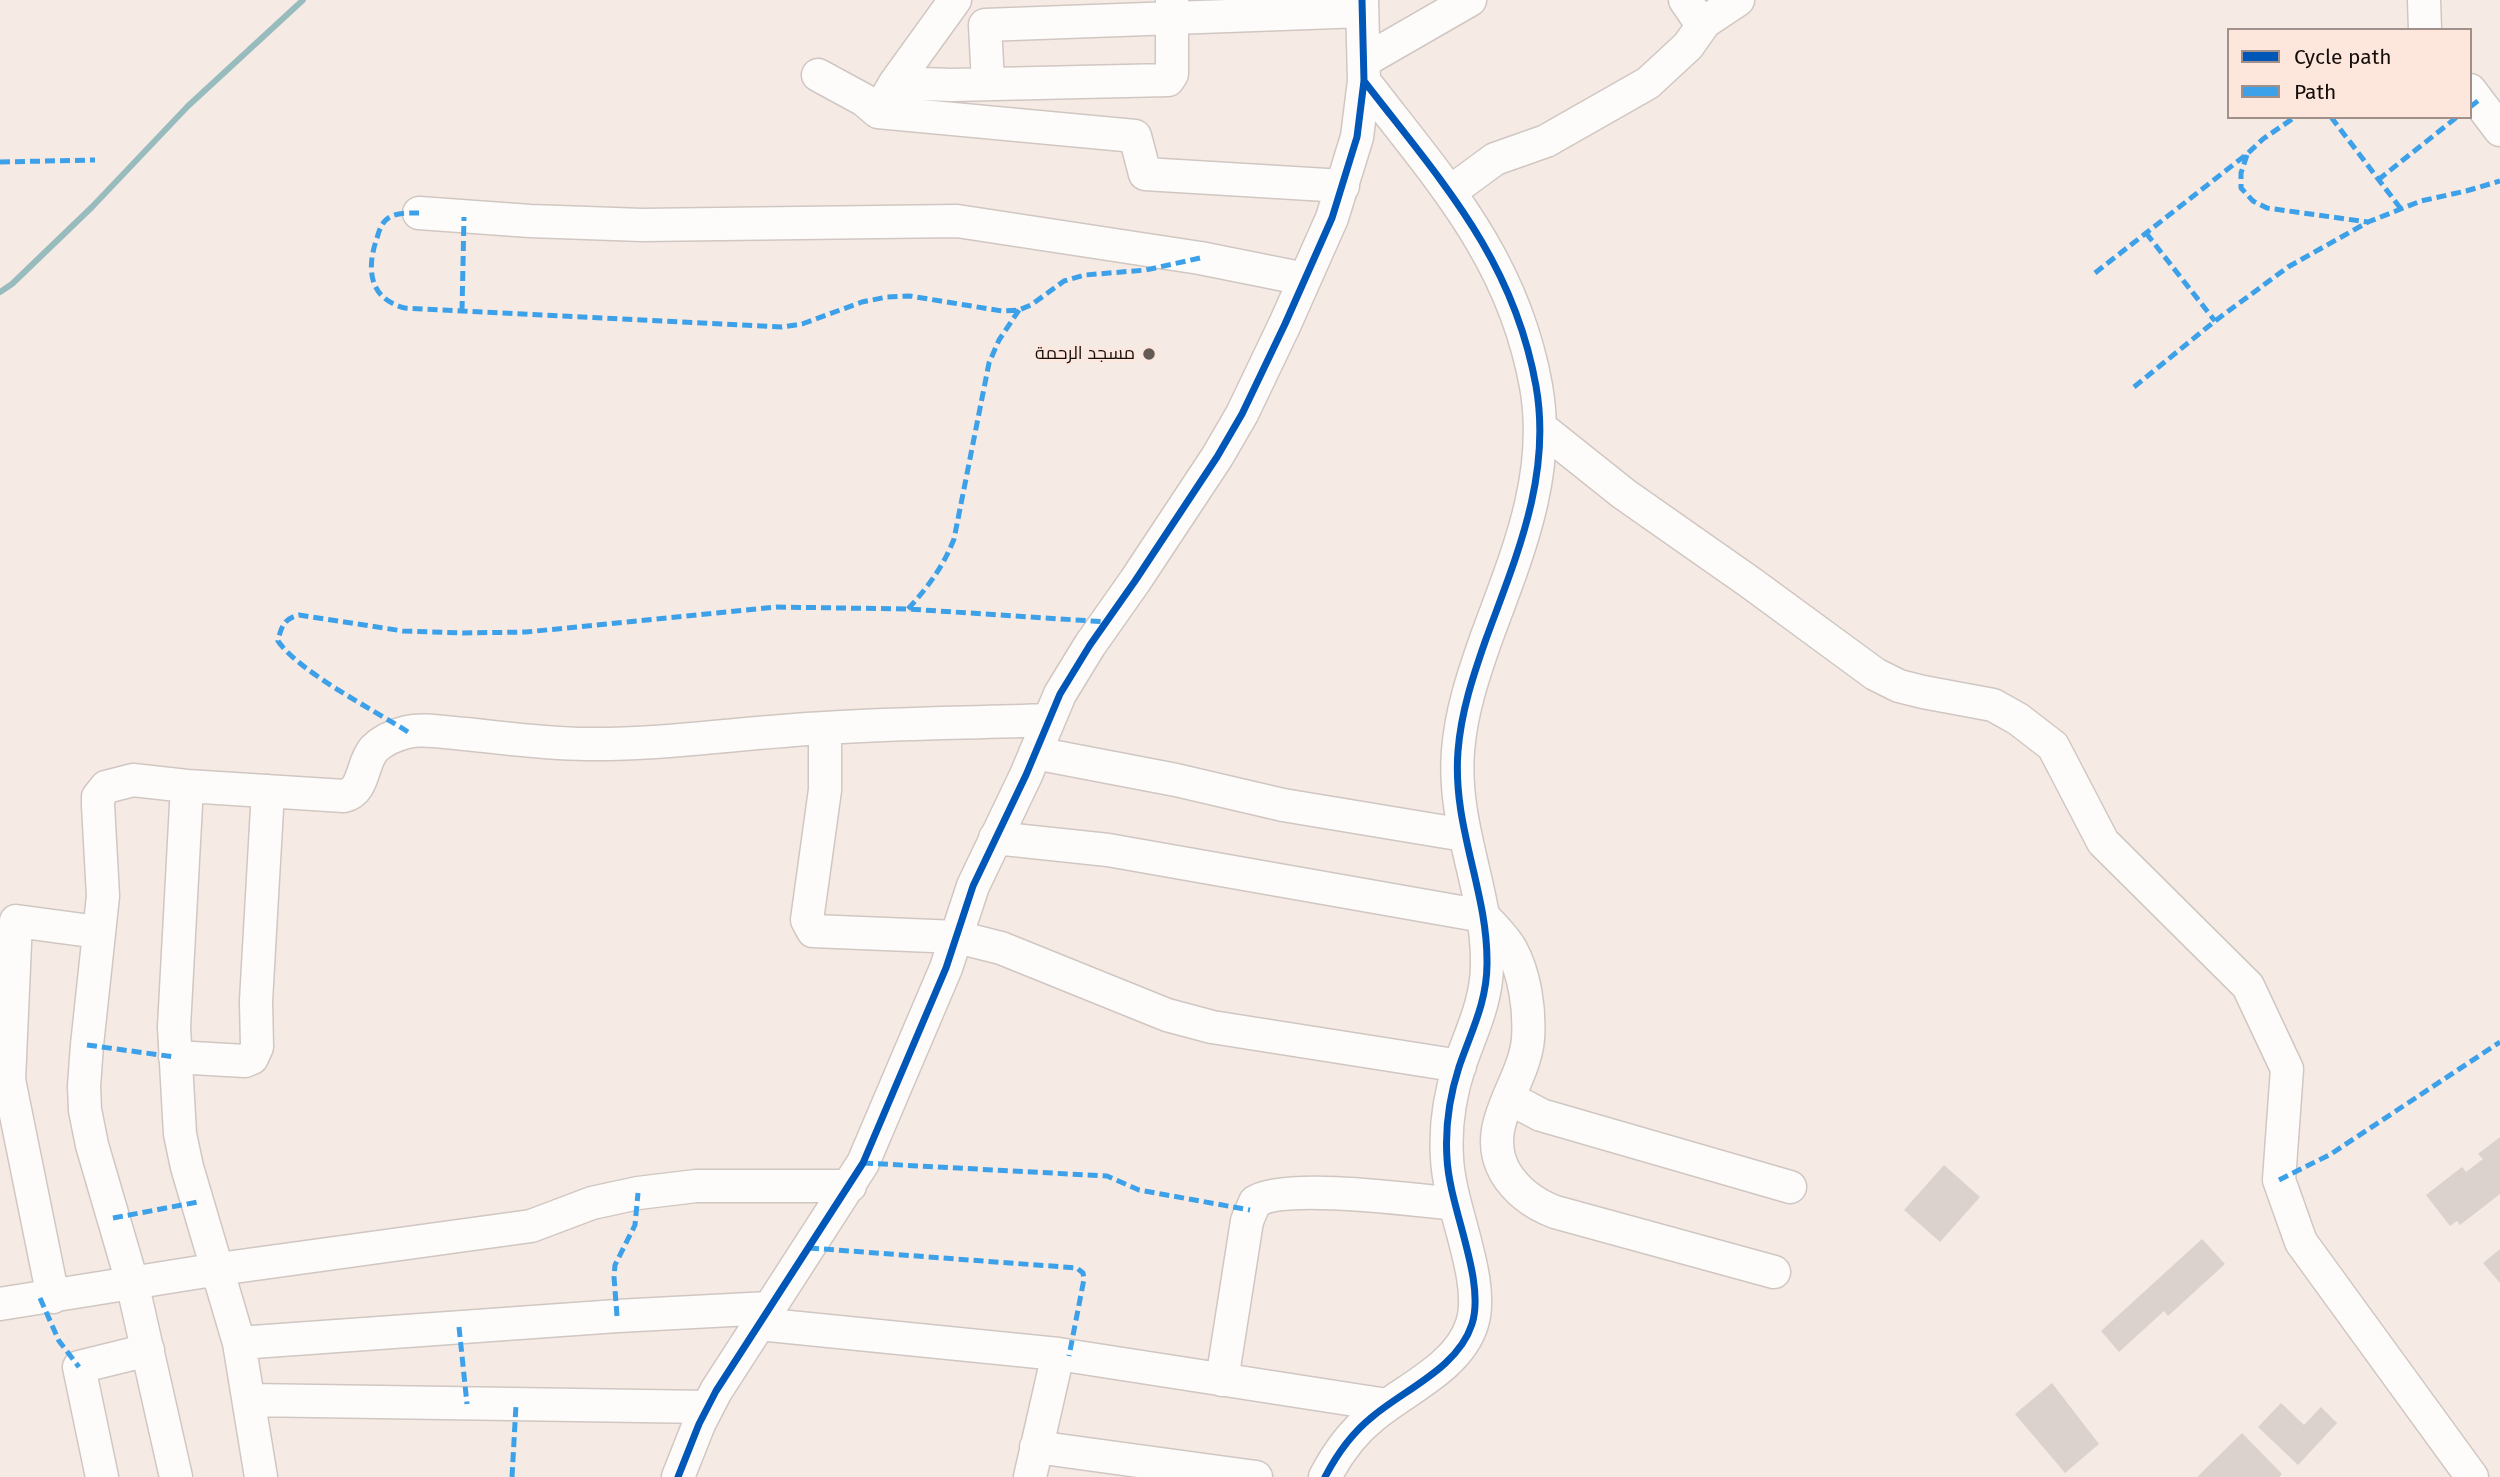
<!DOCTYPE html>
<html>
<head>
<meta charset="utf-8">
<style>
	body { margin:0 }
	#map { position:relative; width:2500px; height:1477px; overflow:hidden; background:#f6eae4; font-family:"Fira Sans",sans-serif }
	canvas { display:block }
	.legend { position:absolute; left:2227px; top:28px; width:245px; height:91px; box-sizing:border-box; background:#fde7dd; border:2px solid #a09089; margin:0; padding:9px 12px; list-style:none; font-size:21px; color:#140d0a }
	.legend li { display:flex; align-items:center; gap:14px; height:35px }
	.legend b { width:35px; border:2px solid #a09089 }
</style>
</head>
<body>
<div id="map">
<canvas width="2500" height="1477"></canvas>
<ul class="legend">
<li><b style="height:9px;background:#0057b8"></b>Cycle path</li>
<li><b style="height:9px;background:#3da1e9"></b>Path</li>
</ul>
</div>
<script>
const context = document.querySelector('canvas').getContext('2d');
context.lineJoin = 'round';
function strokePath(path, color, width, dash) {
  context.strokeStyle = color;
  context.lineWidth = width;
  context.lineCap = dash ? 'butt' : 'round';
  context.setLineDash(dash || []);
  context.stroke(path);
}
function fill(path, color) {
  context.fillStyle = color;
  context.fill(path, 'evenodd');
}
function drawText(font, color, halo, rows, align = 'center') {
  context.font = font + ' "Fira Sans",Cairo,sans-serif';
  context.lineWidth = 5;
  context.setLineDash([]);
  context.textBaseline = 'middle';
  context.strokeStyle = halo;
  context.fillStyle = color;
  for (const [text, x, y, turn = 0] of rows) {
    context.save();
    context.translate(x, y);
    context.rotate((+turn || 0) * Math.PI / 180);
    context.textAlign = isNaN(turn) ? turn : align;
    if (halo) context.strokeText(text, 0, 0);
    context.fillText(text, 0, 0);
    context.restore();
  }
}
const stream = new Path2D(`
	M 0,292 L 12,284 L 92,207 L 188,106 L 303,0`);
const building = new Path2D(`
	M 2500,1137 L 2500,1194 L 2460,1225 L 2457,1221 L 2450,1226 L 2426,1195 L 2462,1167 L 2466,1172 L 2483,1159 L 2478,1154 Z
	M 1944,1165 L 1980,1197 L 1940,1242 L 1904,1210 Z
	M 2202,1239 L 2225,1264 L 2168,1316 L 2164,1311 L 2119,1352 L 2101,1331 Z
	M 2500,1249 L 2500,1283 L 2483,1263 Z
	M 2052,1383 L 2099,1444 L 2065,1473 L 2015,1414 Z
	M 2281,1403 L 2304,1425 L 2321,1407 L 2337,1423 L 2298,1465 L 2258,1427 Z
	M 2242,1433 L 2282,1474 L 2279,1477 L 2197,1477 Z`);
const minor = new Path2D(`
	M 1685,0 L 1698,19 L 1705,22 L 1738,0
	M 2424,0 L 2425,30
	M 1364,61 L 1470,0
	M 818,75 L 864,100 L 878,112 L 1135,136 L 1145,174 L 1343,186
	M 895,83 L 955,0
	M 988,83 L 985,25 L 1362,11
	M 2470,90 L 2500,130
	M 878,112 L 895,83 L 951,85 L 1168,80 L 1172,74 L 1172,0
	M 1450,192 L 1495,159 L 1546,141 L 1648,83 L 1688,46 L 1705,22
	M 419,213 L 530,221 L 642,225 L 957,221 L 1200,258 L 1305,279
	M 1540,427 L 1624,494 L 1751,583 L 1875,674 L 1899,686 L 1923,692 L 1993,705 L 2018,719 L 2053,746 L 2103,842 L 2248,986 L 2287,1069 L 2279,1180 L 2301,1242 L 2472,1477
	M 825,728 L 825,790 L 807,920 L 813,931 L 957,937 L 1001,948 L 1167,1015 L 1212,1027 L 1460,1066
	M 1035,753 L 1176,780 L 1283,805 L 1464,835
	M 187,786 L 174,1027 L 180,1134 L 187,1167 L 239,1343 L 261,1477
	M 995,838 L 1108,850 L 1483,916 C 1493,926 1504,937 1511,949 C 1525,974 1530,1010 1528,1039 C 1524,1085 1479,1126 1505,1172 C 1517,1192 1534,1204 1555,1212 L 1774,1272
	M 175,1057 L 245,1061 L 252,1058 L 257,1047 L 256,1001 L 268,791
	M 1509,1098 L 1541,1115 L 1790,1187
	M 53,1297 L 9,1080 L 16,921 L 98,932
	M 0,1304 L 219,1269 L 531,1226 L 592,1203 L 638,1193 L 696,1186 L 850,1186
	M 759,1324 L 1058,1354 L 1030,1477
	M 239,1343 L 617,1316 L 769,1308
	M 1058,1354 L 1387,1405
	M 1222,1380 L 1247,1221 L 1255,1202 C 1284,1182 1415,1200 1455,1204
	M 249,1400 L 707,1407
	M 1036,1447 L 1256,1477
	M 102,1477 L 79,1367 L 148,1350
	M 176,1477 L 132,1282 L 92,1145 L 85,1110 L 84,1086 L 87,1045 L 103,896 L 98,805 L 98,797 L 106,787 L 133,780 L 187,786 L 344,796 C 365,791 361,764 374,749 C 382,741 395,735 407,732 C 424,728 447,733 465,734 C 505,738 546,744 586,744 C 666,745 745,732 825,728 C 899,723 973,723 1048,720
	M 678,1477 L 699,1424 L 716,1391 L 863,1163 L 946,968 L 973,886 L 1026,775 L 1060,694 L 1090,645 L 1135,581 L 1217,457 L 1242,414 L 1285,324 L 1332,218 L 1357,137 L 1364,81 L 1362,0
	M 1325,1477 C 1337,1454 1352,1433 1372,1417 C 1405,1389 1458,1368 1472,1324 C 1486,1280 1449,1207 1447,1158 C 1445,1128 1450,1095 1459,1067 C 1471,1032 1487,1002 1487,964 C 1488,891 1452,827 1458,751 C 1461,712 1473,676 1486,639 C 1516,557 1552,476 1536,386 C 1513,258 1441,181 1364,81`);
const quiet = new Path2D(`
	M 2470,107 L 2479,100
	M 2331,117 L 2401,209
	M 2247,155 L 2241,173 L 2241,188 L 2253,201 L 2267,208 L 2368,222
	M 0,162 L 95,160
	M 2378,180 L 2457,117
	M 419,213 C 409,213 396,212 387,219 C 381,224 379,231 377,238 C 366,269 369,299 405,308 L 782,327 L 802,324 L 862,302 L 887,297 L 910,296 L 1002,311 L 1019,310 L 1031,305 L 1064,281 L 1085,275 L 1146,270 L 1200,258
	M 2146,233 L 2215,321
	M 2095,273 L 2247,154 L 2263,139 L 2295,117
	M 462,311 L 464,217
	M 2134,387 L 2215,321 L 2288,267 L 2368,222 L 2421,201 L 2466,191 L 2500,181
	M 908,609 C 928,587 943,567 954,539 L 989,363 L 999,340 L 1019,310
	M 408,732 C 374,710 299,672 278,641 C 281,626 285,618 299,615 L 403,631 L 463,633 L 526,632 L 776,607 L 908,609 L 1107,622
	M 87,1045 L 175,1057
	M 863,1163 L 1107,1176 L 1139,1190 L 1250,1210
	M 2279,1180 L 2331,1154 L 2500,1042
	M 113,1218 L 198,1202
	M 809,1248 L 1077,1268 L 1083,1273 L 1084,1279 L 1069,1356
	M 40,1298 L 59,1341 L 79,1367
	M 617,1316 L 614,1277 L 615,1265 L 635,1225 L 638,1193
	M 459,1327 L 467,1404
	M 512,1477 L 516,1405`);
const cycleway = new Path2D(`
	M 678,1477 L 699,1424 L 716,1391 L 863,1163 L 946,968 L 973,886 L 1026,775 L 1060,694 L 1090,645 L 1135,581 L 1217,457 L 1242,414 L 1285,324 L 1332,218 L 1357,137 L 1364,81 L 1362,0
	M 1325,1477 C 1337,1454 1352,1433 1372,1417 C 1405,1389 1458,1368 1472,1324 C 1486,1280 1449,1207 1447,1158 C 1445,1128 1450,1095 1459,1067 C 1471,1032 1487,1002 1487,964 C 1488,891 1452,827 1458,751 C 1461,712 1473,676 1486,639 C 1516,557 1552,476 1536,386 C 1513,258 1441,181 1364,81`);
const markers = [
	[1149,354,7,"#635a56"]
];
const poiNames = [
	["مسجد الرحمة",1135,354]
];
strokePath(stream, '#98bcbe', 6);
fill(building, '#dbd1cd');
strokePath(minor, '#d0c7c2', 35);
strokePath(minor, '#fefcfb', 32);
strokePath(quiet, '#3da1e9', 5, [10, 5]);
strokePath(cycleway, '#0057b8', 7);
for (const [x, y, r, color] of markers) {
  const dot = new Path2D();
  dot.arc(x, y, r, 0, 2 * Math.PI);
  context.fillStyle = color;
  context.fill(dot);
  strokePath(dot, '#fde7dd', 2.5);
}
drawText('18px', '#140d0a', '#fde7dd', poiNames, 'right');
</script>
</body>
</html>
